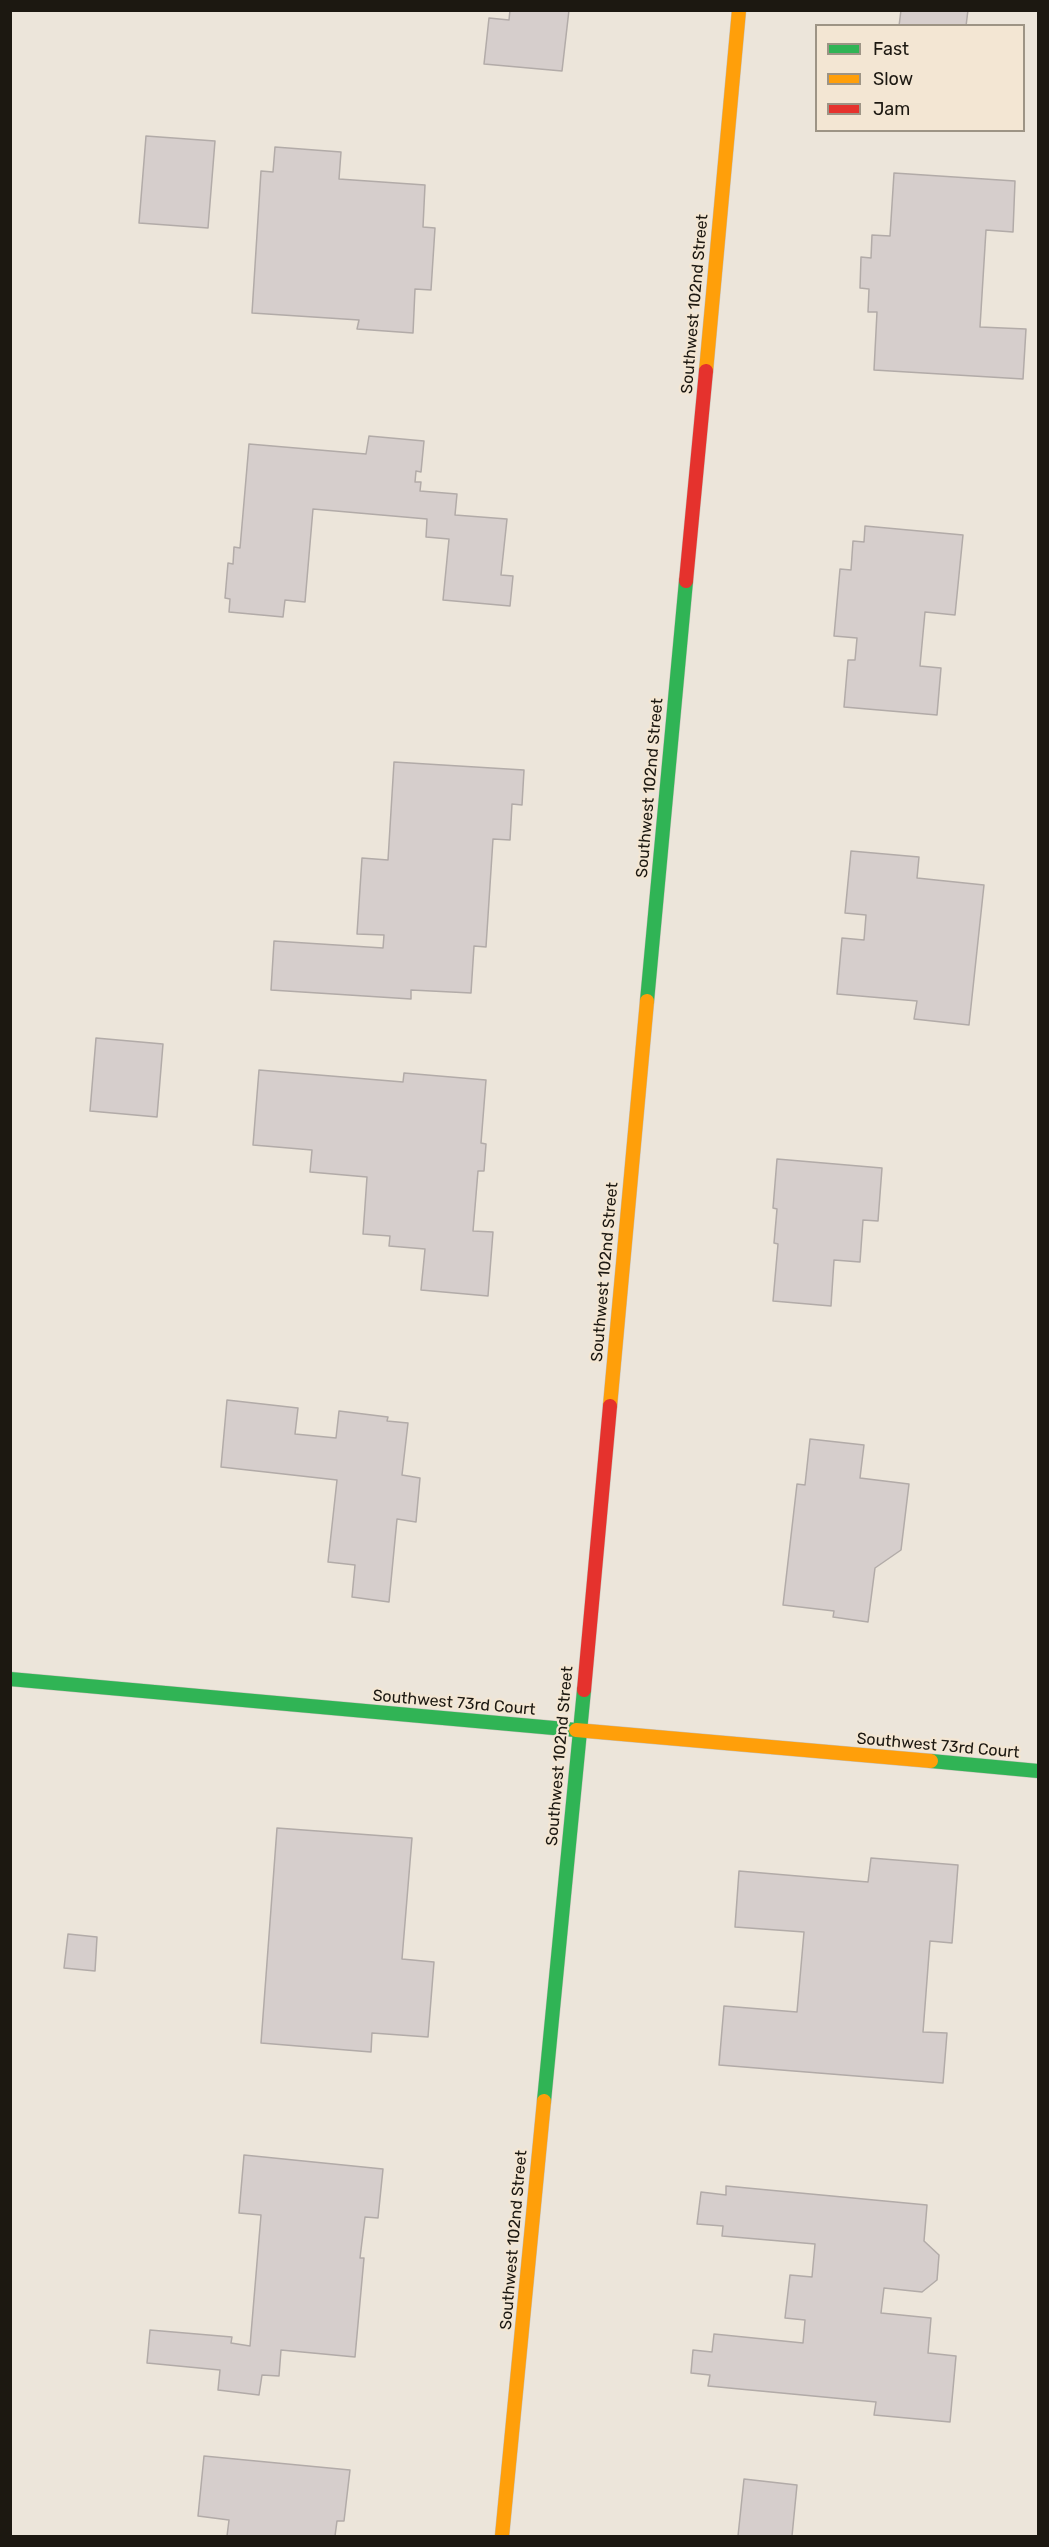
<!DOCTYPE html>
<html>
<head>
<meta charset="utf-8">
<style>
	body { margin:0 }
	#map { position:relative; width:1049px; height:2547px; overflow:hidden; background:#ece5da; font-family:Rubik,sans-serif }
	canvas { display:block }
	.frame { position:absolute; inset:0; border:12px solid #1c1811; pointer-events:none }
	.legend { position:absolute; left:815px; top:24px; width:210px; height:108px; box-sizing:border-box; background:#f3e6d3; border:2px solid #9d9485; margin:0; padding:8px 10px; list-style:none; font-size:18px; color:#1c1811 }
	.legend li { display:flex; align-items:center; gap:12px; height:30px }
	.legend b { width:30px; border:2px solid #9d9485 }
</style>
</head>
<body>
<div id="map">
<canvas width="1049" height="2547"></canvas>
<div class="frame"></div>
<ul class="legend">
<li><b style="height:8px;background:#30b455"></b>Fast</li>
<li><b style="height:8px;background:#ff9f0a"></b>Slow</li>
<li><b style="height:8px;background:#e5322d"></b>Jam</li>
</ul>
</div>
<script>
const context = document.querySelector('canvas').getContext('2d');
context.lineJoin = 'round';
function fill(path, color) {
  context.fillStyle = color;
  context.fill(path, 'evenodd');
}
function strokePath(path, color, width, dash) {
  context.strokeStyle = color;
  context.lineWidth = width;
  context.lineCap = dash ? 'butt' : 'round';
  context.setLineDash(dash || []);
  context.stroke(path);
}
function drawText(font, color, halo, rows, align = 'center') {
  context.font = font + ' Rubik,sans-serif';
  context.lineWidth = 4.5;
  context.setLineDash([]);
  context.textBaseline = 'middle';
  context.strokeStyle = halo;
  context.fillStyle = color;
  for (const [text, x, y, turn = 0] of rows) {
    context.save();
    context.translate(x, y);
    context.rotate((+turn || 0) * Math.PI / 180);
    context.textAlign = isNaN(turn) ? turn : align;
    if (halo) context.strokeText(text, 0, 0);
    context.fillText(text, 0, 0);
    context.restore();
  }
}
const building = new Path2D(`
	M 510,10 L 569,10 L 562,71 L 484,64 L 489,18 L 509,20 Z
	M 901,10 L 968,10 L 966,26 L 899,26 Z
	M 146,136 L 215,141 L 208,228 L 139,223 Z
	M 275,147 L 341,152 L 339,179 L 425,185 L 423,227 L 435,228 L 431,290 L 415,289 L 413,333 L 357,329 L 359,320 L 252,313 L 261,171 L 273,172 Z
	M 894,173 L 1015,181 L 1013,232 L 986,230 L 980,327 L 1026,329 L 1023,379 L 874,370 L 877,312 L 868,312 L 869,289 L 860,288 L 861,257 L 871,258 L 872,235 L 890,236 Z
	M 369,436 L 424,441 L 421,472 L 416,471 L 415,482 L 421,482 L 420,491 L 457,494 L 455,515 L 507,519 L 501,575 L 513,576 L 510,606 L 443,600 L 449,539 L 426,537 L 427,519 L 313,509 L 305,602 L 285,600 L 283,617 L 229,612 L 230,599 L 225,598 L 228,563 L 233,564 L 234,547 L 240,548 L 249,444 L 366,454 Z
	M 865,526 L 963,535 L 955,615 L 925,612 L 920,666 L 941,668 L 937,715 L 844,707 L 848,660 L 855,660 L 857,638 L 834,636 L 840,569 L 851,570 L 853,541 L 864,542 Z
	M 394,762 L 524,770 L 522,805 L 512,804 L 510,840 L 493,839 L 486,947 L 474,946 L 471,993 L 411,990 L 411,999 L 271,990 L 274,941 L 383,948 L 384,935 L 357,934 L 362,858 L 388,860 Z
	M 851,851 L 919,857 L 917,878 L 984,885 L 969,1025 L 914,1019 L 917,1001 L 837,994 L 842,938 L 864,940 L 866,915 L 845,913 Z
	M 96,1038 L 163,1044 L 157,1117 L 90,1111 Z
	M 259,1070 L 403,1082 L 404,1073 L 486,1080 L 481,1143 L 486,1144 L 484,1171 L 478,1171 L 473,1231 L 493,1232 L 488,1296 L 421,1290 L 425,1249 L 389,1246 L 390,1236 L 363,1234 L 367,1177 L 310,1172 L 312,1150 L 253,1145 Z
	M 777,1159 L 882,1168 L 878,1221 L 863,1220 L 860,1262 L 834,1260 L 831,1306 L 773,1301 L 778,1244 L 774,1243 L 777,1209 L 773,1208 Z
	M 227,1400 L 298,1408 L 295,1434 L 336,1438 L 339,1411 L 388,1417 L 387,1421 L 408,1423 L 402,1475 L 420,1478 L 416,1522 L 397,1519 L 389,1602 L 352,1597 L 355,1565 L 328,1562 L 337,1480 L 221,1467 Z
	M 810,1439 L 864,1445 L 860,1478 L 909,1484 L 901,1550 L 875,1568 L 868,1622 L 833,1617 L 834,1611 L 783,1605 L 797,1484 L 805,1485 Z
	M 277,1828 L 412,1838 L 402,1959 L 434,1962 L 428,2037 L 372,2033 L 371,2052 L 261,2043 Z
	M 871,1858 L 958,1865 L 952,1943 L 930,1941 L 923,2032 L 947,2033 L 943,2083 L 719,2065 L 724,2006 L 797,2012 L 804,1932 L 735,1927 L 739,1871 L 868,1882 Z
	M 68,1934 L 97,1937 L 95,1971 L 64,1968 Z
	M 244,2155 L 383,2169 L 378,2218 L 365,2217 L 360,2258 L 364,2258 L 355,2357 L 281,2350 L 279,2376 L 262,2375 L 259,2395 L 218,2390 L 220,2370 L 147,2363 L 150,2330 L 232,2337 L 231,2343 L 250,2346 L 261,2215 L 239,2213 Z
	M 726,2186 L 927,2205 L 924,2241 L 939,2255 L 937,2280 L 922,2292 L 884,2288 L 881,2313 L 931,2318 L 928,2353 L 956,2356 L 950,2422 L 874,2415 L 876,2402 L 708,2386 L 710,2375 L 691,2373 L 693,2350 L 712,2352 L 714,2334 L 803,2343 L 805,2320 L 785,2318 L 790,2275 L 812,2277 L 815,2244 L 722,2236 L 723,2226 L 697,2224 L 701,2192 L 726,2195 Z
	M 204,2456 L 350,2470 L 344,2521 L 337,2521 L 335,2536 L 227,2536 L 229,2520 L 198,2516 Z
	M 744,2479 L 797,2485 L 792,2536 L 738,2536 Z`);
const fast = new Path2D(`
	M 647,1001 L 686,581
	M 10,1679 L 576,1730
	M 931,1761 L 1038,1771
	M 544,2101 L 584,1690`);
const slow = new Path2D(`
	M 706,371 L 739,10
	M 610,1406 L 647,1001
	M 576,1730 L 931,1761
	M 502,2536 L 544,2101`);
const jam = new Path2D(`
	M 686,581 L 706,371
	M 584,1690 L 610,1406`);
const streetNames = [
	["Southwest 102nd Street",695,304,-85],
	["Southwest 102nd Street",650,788,-85],
	["Southwest 102nd Street",605,1272,-85],
	["Southwest 73rd Court",454,1703,5],
	["Southwest 73rd Court",938,1746,5],
	["Southwest 102nd Street",560,1756,-85],
	["Southwest 102nd Street",514,2240,-85]
];
fill(building, '#d6cecc');
strokePath(building, '#b2aba8', 1.5);
strokePath(fast, '#c6c1b9', 15);
strokePath(slow, '#c6c1b9', 15);
strokePath(jam, '#c6c1b9', 15);
strokePath(fast, '#30b455', 14);
strokePath(slow, '#ff9f0a', 14);
strokePath(jam, '#e5322d', 14);
drawText('16px', '#1c1811', '#f3e6d3', streetNames);
</script>
</body>
</html>
